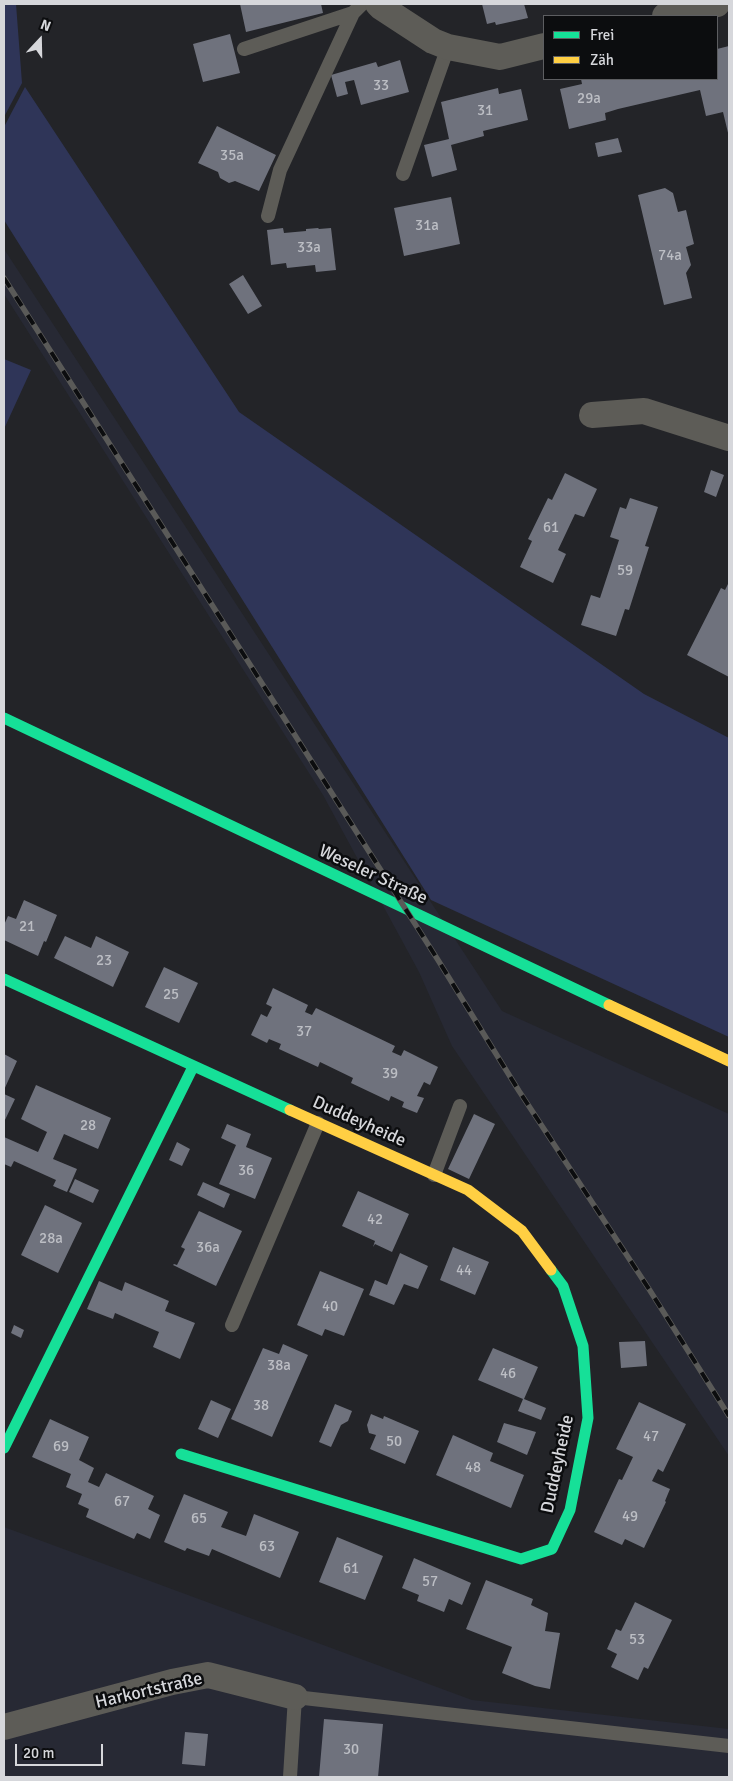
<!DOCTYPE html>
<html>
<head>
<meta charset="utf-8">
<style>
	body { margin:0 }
	#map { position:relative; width:733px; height:1781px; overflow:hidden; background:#232428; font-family:Signika,sans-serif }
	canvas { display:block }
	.frame { position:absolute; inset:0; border:5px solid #d6d7db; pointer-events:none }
	.legend { position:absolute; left:543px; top:15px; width:175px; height:65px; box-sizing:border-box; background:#0c0d0f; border:1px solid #5d5e61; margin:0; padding:6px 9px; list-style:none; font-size:15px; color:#d6d7db }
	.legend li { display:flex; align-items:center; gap:10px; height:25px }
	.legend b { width:25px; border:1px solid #5d5e61 }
	.north { position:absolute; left:15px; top:15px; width:50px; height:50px; -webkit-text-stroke:4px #0c0d0f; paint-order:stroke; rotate:21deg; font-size:14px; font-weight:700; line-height:20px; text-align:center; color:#d6d7db }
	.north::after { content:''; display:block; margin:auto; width:18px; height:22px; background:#d6d7db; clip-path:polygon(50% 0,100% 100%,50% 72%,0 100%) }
	.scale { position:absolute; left:15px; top:1744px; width:88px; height:22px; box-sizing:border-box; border:2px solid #d6d7db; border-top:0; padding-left:6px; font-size:15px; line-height:18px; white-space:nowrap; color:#d6d7db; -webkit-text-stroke:4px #0c0d0f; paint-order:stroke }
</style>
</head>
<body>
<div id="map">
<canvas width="733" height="1781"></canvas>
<div class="frame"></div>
<ul class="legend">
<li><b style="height:6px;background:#16e098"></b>Frei</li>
<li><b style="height:6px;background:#ffcf43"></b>Zäh</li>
</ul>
<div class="north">N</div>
<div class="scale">20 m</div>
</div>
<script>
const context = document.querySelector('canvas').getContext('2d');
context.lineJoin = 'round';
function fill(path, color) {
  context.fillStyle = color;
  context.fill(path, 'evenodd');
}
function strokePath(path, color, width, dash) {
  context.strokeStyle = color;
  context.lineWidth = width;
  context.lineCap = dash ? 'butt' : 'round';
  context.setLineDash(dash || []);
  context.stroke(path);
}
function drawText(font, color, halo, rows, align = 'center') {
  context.font = font + ' Signika,sans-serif';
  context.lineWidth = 5;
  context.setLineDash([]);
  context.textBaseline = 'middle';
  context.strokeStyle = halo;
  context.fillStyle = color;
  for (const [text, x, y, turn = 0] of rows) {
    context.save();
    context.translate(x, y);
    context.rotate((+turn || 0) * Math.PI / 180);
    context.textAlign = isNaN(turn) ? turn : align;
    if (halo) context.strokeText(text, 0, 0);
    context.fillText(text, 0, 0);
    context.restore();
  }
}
const built = new Path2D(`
	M 4,249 L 502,1011 L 729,1114 L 729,1456 L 452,1046 L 419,972 L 323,795 L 4,294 Z
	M 4,1527 L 472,1700 L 729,1729 L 729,1777 L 4,1777 Z`);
const green = new Path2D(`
	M 4,4 L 16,4 L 22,83 L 4,117 Z
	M 25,87 L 239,412 L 644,694 L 729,738 L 729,1037 L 431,900 L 4,220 L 4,127 Z
	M 4,359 L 31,370 L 4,429 Z`);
const building = new Path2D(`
	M 240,4 L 321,4 L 323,13 L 246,32 Z
	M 482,4 L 524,4 L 528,18 L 496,25 L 495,22 L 487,24 Z
	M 230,34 L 240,73 L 203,82 L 193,44 Z
	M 729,46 L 729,137 L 723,112 L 706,116 L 700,90 L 618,109 L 605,113 L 606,120 L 569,129 L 560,89 L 582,84 L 581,79 L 717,79 L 717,49 Z
	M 400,60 L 409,92 L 361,105 L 354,80 L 345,82 L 348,94 L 337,97 L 331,75 L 376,62 L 378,67 Z
	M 498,88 L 499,94 L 521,89 L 528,120 L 483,131 L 484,136 L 451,145 L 457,170 L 432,177 L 424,145 L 449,139 L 441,102 Z
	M 217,126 L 276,155 L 259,191 L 235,181 L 229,183 L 220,178 L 218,172 L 198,163 Z
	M 618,138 L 622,152 L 598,157 L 595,143 Z
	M 665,188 L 673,193 L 678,212 L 686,210 L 694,244 L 686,247 L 691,265 L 686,273 L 692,298 L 664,305 L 638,195 Z
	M 451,197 L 460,244 L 404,256 L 394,208 Z
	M 283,228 L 284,233 L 306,231 L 306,229 L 318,228 L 319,229 L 331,228 L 336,270 L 316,272 L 315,265 L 287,268 L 286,263 L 271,265 L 267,230 Z
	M 243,275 L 262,306 L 248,314 L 229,284 Z
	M 711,470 L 724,475 L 716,497 L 704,492 Z
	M 565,473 L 597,489 L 584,517 L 575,514 L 558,550 L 566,554 L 553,583 L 520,567 L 532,541 L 528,539 L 548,498 L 552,500 Z
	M 630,498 L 658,507 L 645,546 L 649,547 L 629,610 L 625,609 L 616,636 L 581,625 L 591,595 L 600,598 L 619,540 L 610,537 L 620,507 L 626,509 Z
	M 729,582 L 729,677 L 687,655 L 721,588 L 725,590 Z
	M 24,900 L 57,915 L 46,942 L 44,941 L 38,956 L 4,940 L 4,925 L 8,916 L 16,919 Z
	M 65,936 L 91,948 L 96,936 L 129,952 L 113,987 L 54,958 Z
	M 164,967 L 198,983 L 179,1023 L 145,1007 Z
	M 273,988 L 308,1005 L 305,1012 L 312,1015 L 316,1008 L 395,1046 L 392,1052 L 401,1056 L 404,1050 L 438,1067 L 430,1085 L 424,1082 L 417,1096 L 424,1098 L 417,1113 L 402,1107 L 404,1102 L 391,1096 L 389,1101 L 351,1083 L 353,1078 L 320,1062 L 318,1067 L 279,1049 L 281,1044 L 269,1039 L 267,1043 L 251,1035 L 261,1014 L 267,1017 L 272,1007 L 266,1004 Z
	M 4,1054 L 17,1061 L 4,1090 Z
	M 36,1085 L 111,1118 L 98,1149 L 64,1134 L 53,1159 L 77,1169 L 67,1192 L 53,1186 L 56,1180 L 14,1161 L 11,1167 L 4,1164 L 4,1137 L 38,1152 L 47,1132 L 21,1119 Z
	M 4,1094 L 15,1099 L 4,1122 Z
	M 474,1114 L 495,1124 L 469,1179 L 448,1169 Z
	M 227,1124 L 251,1134 L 246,1147 L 272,1158 L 255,1199 L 219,1184 L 236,1145 L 221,1138 Z
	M 177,1142 L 190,1149 L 182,1166 L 169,1160 Z
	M 75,1179 L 99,1190 L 93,1203 L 69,1192 Z
	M 203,1182 L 230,1194 L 224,1208 L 197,1195 Z
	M 358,1191 L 409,1214 L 392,1252 L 375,1244 L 373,1247 L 375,1241 L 342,1226 Z
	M 45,1205 L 82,1223 L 58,1273 L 21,1255 Z
	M 199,1211 L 242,1231 L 216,1286 L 173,1265 L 174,1264 L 177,1265 L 185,1249 L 181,1247 Z
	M 453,1247 L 489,1262 L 475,1295 L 440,1280 Z
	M 400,1253 L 428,1266 L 418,1289 L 404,1284 L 394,1305 L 369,1295 L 375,1280 L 387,1285 Z
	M 320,1271 L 364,1289 L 344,1336 L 325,1329 L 322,1336 L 297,1325 Z
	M 99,1281 L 122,1291 L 125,1282 L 169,1301 L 165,1311 L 195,1323 L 180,1359 L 153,1347 L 159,1332 L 115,1313 L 113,1319 L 87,1309 Z
	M 14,1325 L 24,1330 L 21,1338 L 11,1333 Z
	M 645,1341 L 647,1366 L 621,1368 L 619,1342 Z
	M 283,1344 L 308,1355 L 272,1437 L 231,1419 L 263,1348 L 279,1354 Z
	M 493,1348 L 538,1367 L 524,1399 L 546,1408 L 541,1420 L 518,1411 L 523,1399 L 478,1380 Z
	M 211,1400 L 231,1409 L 218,1438 L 198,1429 Z
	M 639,1402 L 686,1424 L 663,1472 L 658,1469 L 652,1481 L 670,1489 L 665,1501 L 666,1502 L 644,1548 L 625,1539 L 622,1545 L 594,1532 L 619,1479 L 622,1480 L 633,1457 L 616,1449 Z
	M 335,1404 L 352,1411 L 348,1421 L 341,1425 L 331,1447 L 319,1442 Z
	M 371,1414 L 383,1419 L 384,1416 L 419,1431 L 405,1464 L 370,1449 L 376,1435 L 369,1433 L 367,1425 Z
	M 50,1419 L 89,1437 L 79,1460 L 94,1468 L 88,1482 L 99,1487 L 106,1473 L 154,1496 L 148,1509 L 160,1515 L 150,1539 L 137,1533 L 134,1539 L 86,1517 L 89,1509 L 78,1504 L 82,1494 L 66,1487 L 71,1474 L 32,1457 Z
	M 504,1423 L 536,1432 L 527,1455 L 497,1442 Z
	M 453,1435 L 493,1453 L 490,1461 L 524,1475 L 511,1508 L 436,1475 Z
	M 184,1494 L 228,1512 L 221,1527 L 246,1536 L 254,1514 L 299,1532 L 280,1578 L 212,1549 L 209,1556 L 187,1548 L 185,1551 L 164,1542 Z
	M 337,1537 L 383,1556 L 365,1600 L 319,1582 Z
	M 414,1558 L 471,1583 L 462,1605 L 449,1599 L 444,1612 L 417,1601 L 419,1595 L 402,1588 Z
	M 486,1580 L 533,1599 L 531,1605 L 548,1613 L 545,1631 L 560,1633 L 550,1689 L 535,1686 L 502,1673 L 512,1647 L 466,1629 Z
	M 635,1602 L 672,1620 L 648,1669 L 644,1667 L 638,1680 L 611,1667 L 617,1654 L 607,1649 L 616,1629 L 621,1631 Z
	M 324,1719 L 383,1724 L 378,1777 L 319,1777 Z
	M 185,1732 L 208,1734 L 205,1766 L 182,1764 Z`);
const lane = new Path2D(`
	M 244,49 L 353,13 L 362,4
	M 403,174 L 448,47
	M 268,216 L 280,170 L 353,13
	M 434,1175 L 460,1106
	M 232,1325 L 318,1123
	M 290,1777 L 295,1697 L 729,1746`);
const street = new Path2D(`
	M 378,4 L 381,7 L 433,41 L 448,47 L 500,57 L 544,46
	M 665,16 L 717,4
	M 592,415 L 644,411 L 729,438
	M 4,1727 L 172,1682 L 208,1675 L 295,1697`);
const fast = new Path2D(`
	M 4,718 L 609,1005
	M 4,979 L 290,1110
	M 4,1448 L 193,1067
	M 181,1454 L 521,1559 L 552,1549 L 570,1510 L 588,1418 L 583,1346 L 563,1286 L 551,1270`);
const slow = new Path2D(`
	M 609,1005 L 729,1061
	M 290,1110 L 468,1190 L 522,1231 L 551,1270`);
const rail = new Path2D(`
	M 4,278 L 438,960 L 519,1091 L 649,1289 L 729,1416`);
const numberNames = [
	["33",381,86],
	["29a",589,99],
	["31",485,111],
	["35a",232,156],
	["31a",427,226],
	["33a",309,248],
	["74a",670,256],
	["61",551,528],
	["59",625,571],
	["21",27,927],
	["23",104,961],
	["25",171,995],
	["37",304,1032],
	["39",390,1074],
	["28",88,1126],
	["36",246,1171],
	["42",375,1220],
	["28a",51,1239],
	["36a",208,1248],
	["44",464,1271],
	["40",330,1307],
	["38a",279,1366],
	["46",508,1374],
	["38",261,1406],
	["47",651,1437],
	["50",394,1442],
	["69",61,1447],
	["48",473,1468],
	["67",122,1502],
	["49",630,1517],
	["65",199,1519],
	["63",267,1547],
	["61",351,1569],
	["57",430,1582],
	["53",637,1640],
	["30",351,1750]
];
const streetNames = [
	["Weseler Straße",373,875,25],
	["Duddeyheide",359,1122,24],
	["Duddeyheide",558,1464,-78],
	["Harkortstraße",149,1691,-13]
];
fill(built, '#272934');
fill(green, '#2f3558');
fill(building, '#6f727d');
strokePath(lane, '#5d5c57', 14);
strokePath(street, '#5d5c57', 26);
strokePath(fast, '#16e098', 11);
strokePath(slow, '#ffcf43', 11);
strokePath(rail, '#5a5a58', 5.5);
strokePath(rail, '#0c0d0f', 4, [11]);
drawText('15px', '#bcbec4', null, numberNames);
drawText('18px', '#d6d7db', '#0c0d0f', streetNames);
</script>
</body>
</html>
